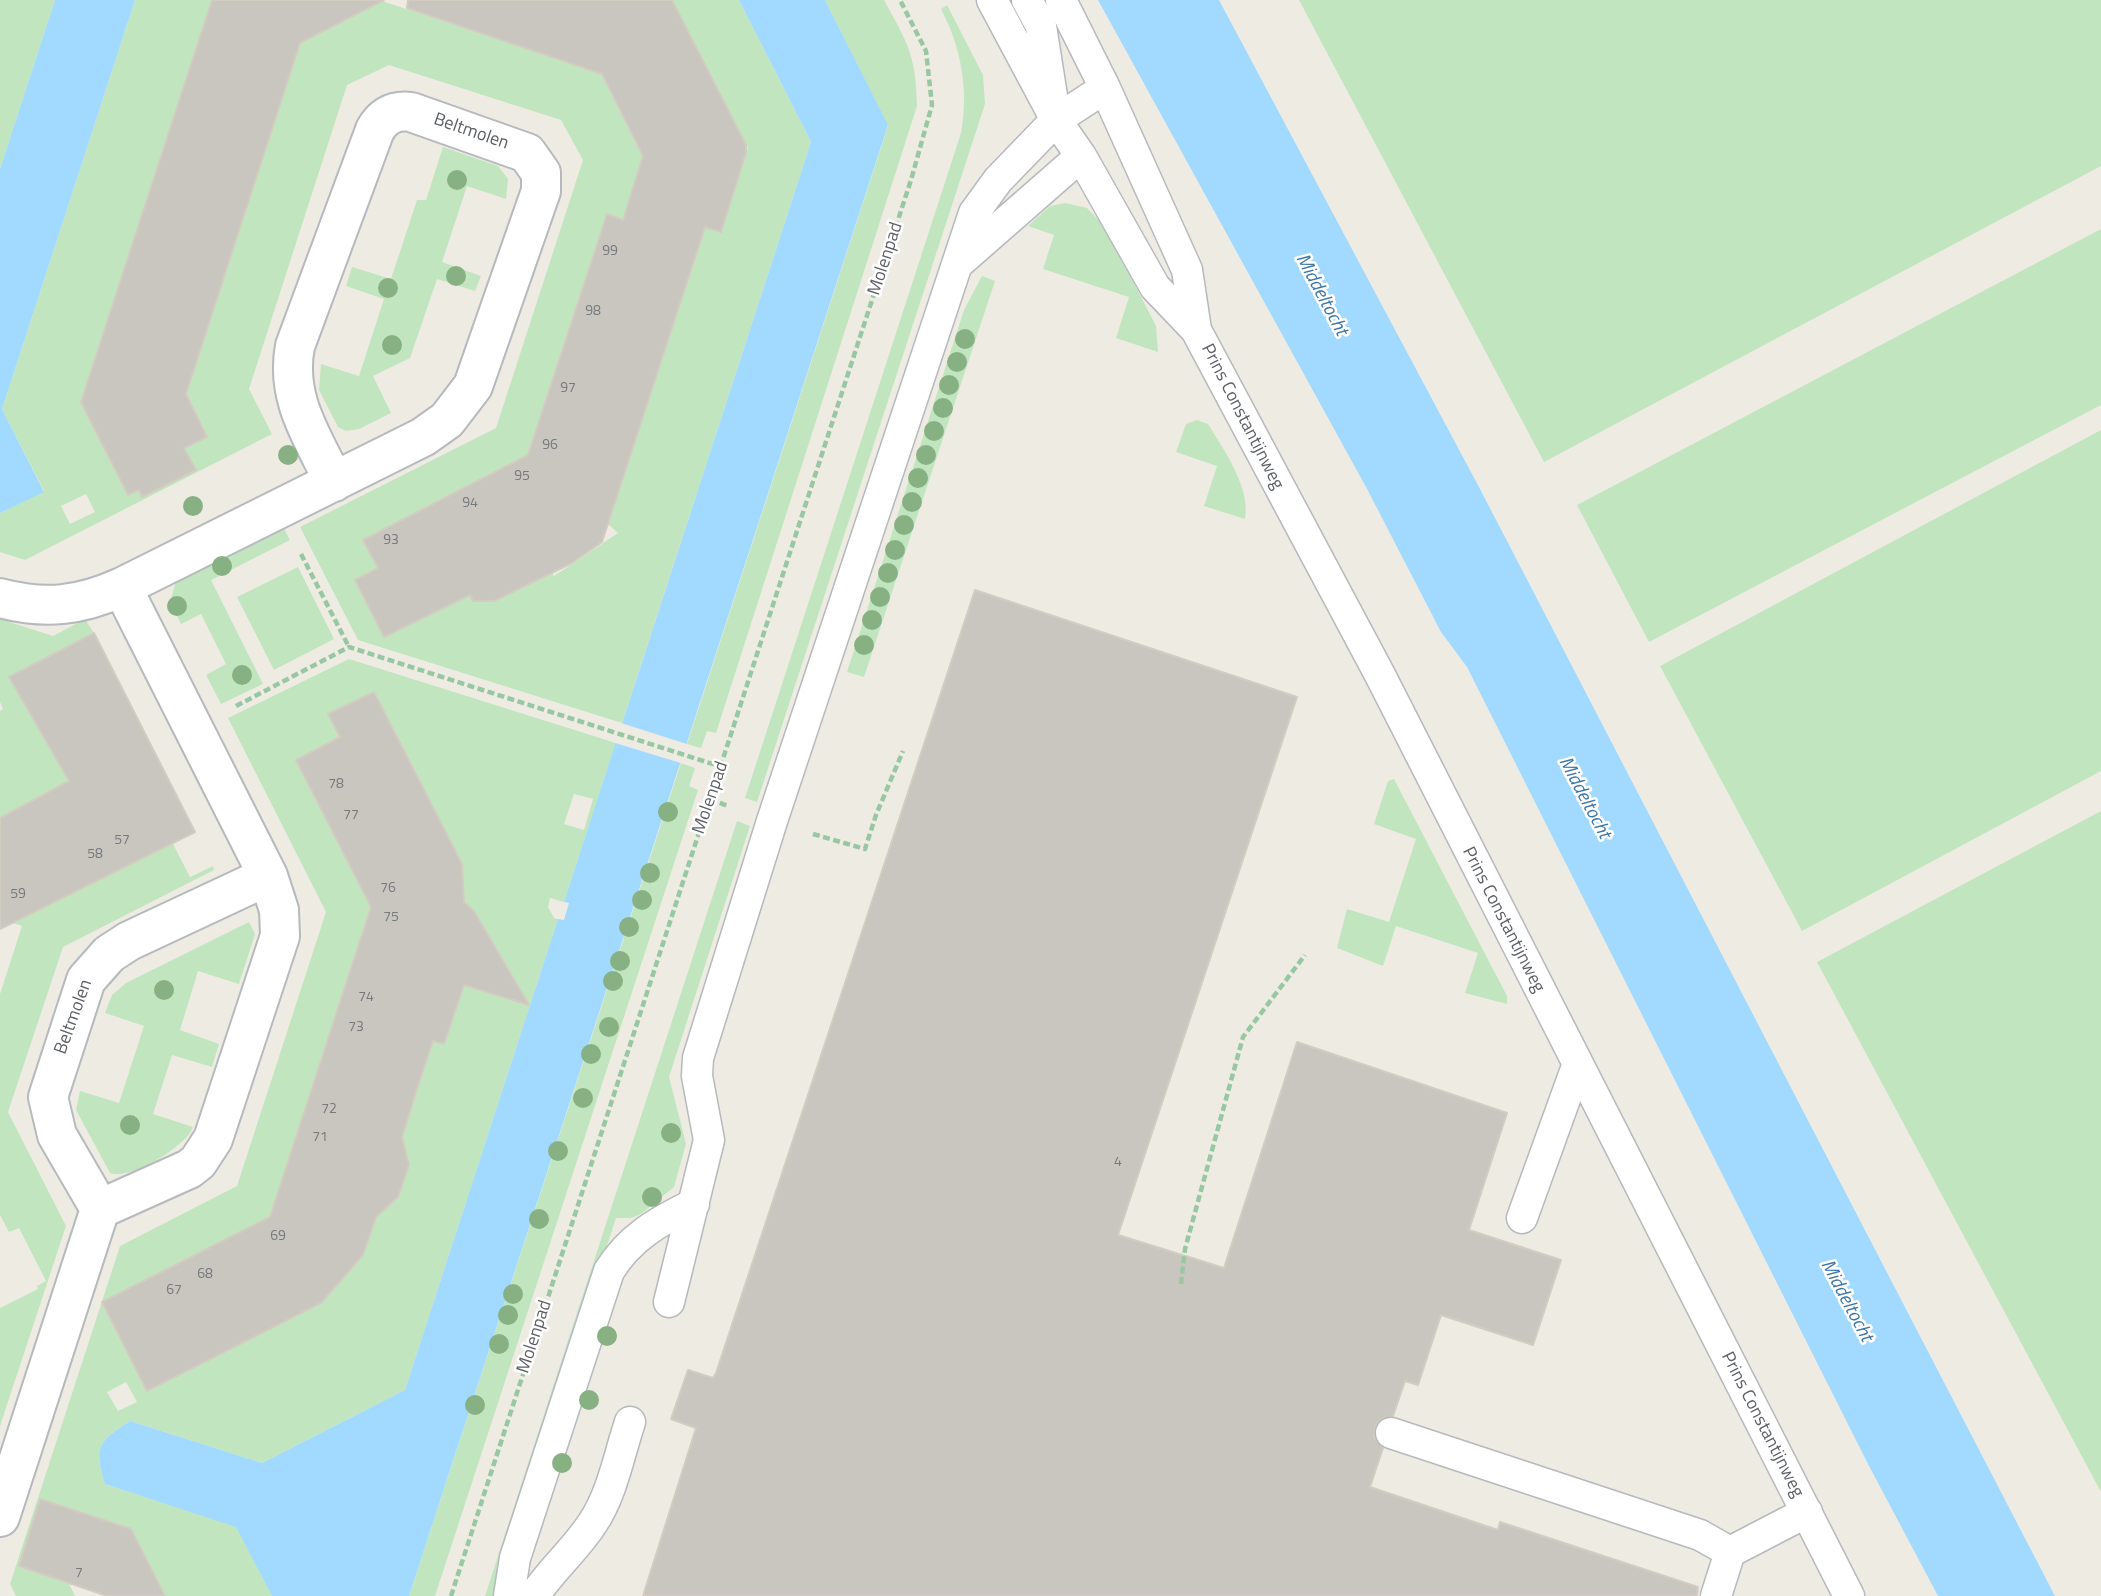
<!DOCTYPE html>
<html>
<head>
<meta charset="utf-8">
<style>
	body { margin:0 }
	canvas { display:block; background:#eeebe3 }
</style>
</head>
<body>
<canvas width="2101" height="1596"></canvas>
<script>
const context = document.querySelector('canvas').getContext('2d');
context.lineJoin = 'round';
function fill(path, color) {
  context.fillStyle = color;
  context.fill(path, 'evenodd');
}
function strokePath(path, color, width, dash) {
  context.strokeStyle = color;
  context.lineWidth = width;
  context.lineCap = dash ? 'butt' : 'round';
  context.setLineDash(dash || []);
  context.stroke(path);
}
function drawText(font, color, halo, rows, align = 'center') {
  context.font = font + ' "Titillium Web",sans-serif';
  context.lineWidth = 5;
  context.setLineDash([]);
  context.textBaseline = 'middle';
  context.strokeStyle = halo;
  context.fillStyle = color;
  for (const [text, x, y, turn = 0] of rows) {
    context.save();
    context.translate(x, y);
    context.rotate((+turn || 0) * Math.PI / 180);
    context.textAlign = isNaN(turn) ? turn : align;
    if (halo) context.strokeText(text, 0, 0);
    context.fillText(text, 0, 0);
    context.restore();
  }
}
const green = new Path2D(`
	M 0,0 L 55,0 L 0,169 Z
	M 135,0 L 212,0 L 81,402 L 120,479 L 131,474 L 143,497 L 196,470 L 184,448 L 185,393 L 299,44 L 382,1 L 601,73 L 720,232 L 748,148 L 672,0 L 739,0 L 811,142 L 622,723 L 358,640 L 300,527 L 496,428 L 583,160 L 561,120 L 389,65 L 347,85 L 249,389 L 272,434 L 25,560 L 0,552 L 0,513 L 44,491 L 2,409 ZM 607,215 L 699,245 L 608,524 L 618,533 L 554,576 L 544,557 L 372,612 L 355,580 L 378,568 L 364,540 L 528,455 ZM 86,494 L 95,512 L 70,524 L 61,506 Z
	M 825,0 L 884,0 C 908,44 916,55 917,106 L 716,733 L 707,731 L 701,748 L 687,744 L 888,126 Z
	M 1299,0 L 2101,0 L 2101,166 L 1544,462 Z
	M 947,5 L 983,75 L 985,104 L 757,802 L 745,798 L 961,133 C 969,90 961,47 941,9 Z
	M 443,147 L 498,166 L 508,179 L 506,199 L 467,186 L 442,262 L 481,276 L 475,291 L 437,279 L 410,358 L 373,376 L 391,413 L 359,429 L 346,431 L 338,427 L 319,390 L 321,364 L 359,376 L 384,299 L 346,286 L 352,267 L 391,279 L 417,200 L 426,200 Z
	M 1065,203 L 1087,208 L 1105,227 L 1156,326 L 1158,352 L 1116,338 L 1129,297 L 1043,269 L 1054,235 L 1028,226 L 1050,206 Z
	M 2101,229 L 2101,405 L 1649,642 L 1577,505 Z
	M 982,276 L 995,281 L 864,677 L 847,672 L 964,310 Z
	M 1197,420 L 1208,424 C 1224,450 1251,488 1245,519 L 1204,506 L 1217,466 L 1176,452 L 1186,424 Z
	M 2101,430 L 2101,771 L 1802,931 L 1660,666 Z
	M 282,525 L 290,540 L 211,580 L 263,684 L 221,704 L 206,675 L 226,664 L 201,614 L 181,624 L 170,602 L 179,571 Z
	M 298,567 L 334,639 L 274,670 L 237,597 Z
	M 0,619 L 53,636 L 85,619 L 94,633 L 60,651 L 126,753 L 0,818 L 0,711 L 3,709 L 0,702 Z
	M 349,659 L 616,743 L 564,902 L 550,898 L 548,907 L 554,918 L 558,919 L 405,1390 L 262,1463 L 130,1421 C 97,1442 94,1447 105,1484 L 236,1526 L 272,1596 L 165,1596 L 131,1529 L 40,1499 L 19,1566 L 40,1573 L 64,1573 L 75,1596 L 16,1596 L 10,1584 L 120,1246 L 237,1186 L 326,912 L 228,718 ZM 374,692 L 456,852 L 452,900 L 474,911 L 480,929 L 423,1056 L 427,1058 L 405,1127 L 393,1147 L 408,1165 C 405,1181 401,1195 389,1206 L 380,1204 L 369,1238 L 364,1237 L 203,1363 L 147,1391 L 132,1306 L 125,1290 L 158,1273 L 163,1282 L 202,1262 L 198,1253 L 283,1211 L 309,1095 L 376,893 L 313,793 L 296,760 L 340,737 ZM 574,794 L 593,799 L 584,830 L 564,824 ZM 126,1382 L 137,1402 L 118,1411 L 107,1392 Z
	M 681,763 L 695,768 L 689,786 L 698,790 L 435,1596 L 409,1596 Z
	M 1394,779 L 1507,996 L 1507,1004 L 1465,993 L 1478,953 L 1396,926 L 1383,966 L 1337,948 L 1347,909 L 1389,922 L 1416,839 L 1374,824 L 1388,781 Z
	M 2101,811 L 2101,1492 L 1817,962 Z
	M 737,821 L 750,826 L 669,1077 L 686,1144 L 674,1187 L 641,1214 L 631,1218 L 616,1218 L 493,1596 L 485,1596 Z
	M 172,842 L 190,877 L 213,866 L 214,870 L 63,947 L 8,1112 L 66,1226 L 0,1426 L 0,1308 L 38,1289 L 37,1286 L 46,1281 L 19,1228 L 9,1232 L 0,1215 L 0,994 L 22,926 L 13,923 L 17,909 Z
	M 249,922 L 255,934 L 239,984 L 198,971 L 180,1030 L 219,1044 L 212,1067 L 172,1055 L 153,1114 L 193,1127 C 187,1146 129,1181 110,1173 L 76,1110 L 80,1091 L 119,1103 L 144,1026 L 105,1013 L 112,995 L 126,983 Z`);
const water = new Path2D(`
	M 55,0 L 135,0 L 2,409 L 44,492 L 0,513 L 0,169 Z
	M 739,0 L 825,0 L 888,125 L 409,1596 L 272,1596 L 236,1527 L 105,1484 C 94,1447 97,1442 130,1421 L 262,1463 L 405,1390 L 558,919 L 564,920 L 569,903 L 564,902 L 811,142 Z
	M 1098,0 L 1219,0 L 1480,489 L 2055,1596 L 1938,1596 L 1869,1466 L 1467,667 L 1441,632 L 1366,487 Z`);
const pier = new Path2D(`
	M 618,722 L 690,745 L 684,764 L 612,742 Z`);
const building = new Path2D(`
	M 212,0 L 384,0 L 300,43 L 186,394 L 207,437 L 184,448 L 196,470 L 142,497 L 139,490 L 128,495 L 81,402 Z
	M 408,0 L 672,0 L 746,145 L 746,153 L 721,232 L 705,227 L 602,542 L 572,563 L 494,601 L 473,601 L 470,595 L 384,637 L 355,580 L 378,568 L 363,540 L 528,455 L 607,214 L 623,220 L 643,156 L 602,74 L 407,8 Z
	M 975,590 L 1297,697 L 1118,1235 L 1224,1268 L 1297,1042 L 1507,1113 L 1469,1230 L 1561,1260 L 1533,1345 L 1441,1315 L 1418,1385 L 1405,1381 L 1393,1416 L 1380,1420 L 1375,1427 L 1374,1437 L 1383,1448 L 1370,1487 L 1498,1530 L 1500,1522 L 1698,1587 L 1697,1596 L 643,1596 L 696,1428 L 671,1419 L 688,1370 L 713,1378 L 716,1373 Z
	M 94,633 L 195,832 L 0,929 L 0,818 L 69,781 L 9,677 Z
	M 374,692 L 462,864 L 464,902 L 474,911 L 529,1005 L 464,985 L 444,1044 L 433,1041 L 416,1092 L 402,1137 L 409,1165 L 398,1197 L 376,1217 L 363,1255 L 321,1303 L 147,1391 L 102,1302 L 270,1217 L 371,907 L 296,760 L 340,737 L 328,714 Z
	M 40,1499 L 131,1529 L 165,1596 L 107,1596 L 19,1566 Z`);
const path = new Path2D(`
	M 301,554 L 349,647
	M 236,706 L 349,647 L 722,767
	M 710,799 L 728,806
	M 813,834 L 865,849 L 876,815 L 903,751
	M 1181,1284 L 1185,1249 L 1243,1037 L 1305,955
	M 451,1596 L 911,180 L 932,105 L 926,51 L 900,0`);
const lane = new Path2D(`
	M 992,0 L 1056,120 L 1081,156 L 1155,287 L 1196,330 L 1380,675 L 1849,1596
	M 1027,0 L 1041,26 L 1052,96
	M 1061,0 L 1105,88 L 1187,270 L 1196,330
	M 961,261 L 1081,156
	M 1522,1218 L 1577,1066
	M 669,1302 L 709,1140 L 697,1076 L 698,1058 L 772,821 L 974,213 L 998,180 L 1056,120 L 1105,88
	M 1391,1433 L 1700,1535 L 1730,1552
	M 509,1596 L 515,1558 L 609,1271 C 630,1237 659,1221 694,1204
	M 534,1596 C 551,1570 575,1550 592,1524 C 612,1495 619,1455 630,1422
	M 1716,1596 L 1730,1552 L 1807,1512`);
const street = new Path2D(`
	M 122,587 L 268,876
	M 0,598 C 45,610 80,606 122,587 L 423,437 L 447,420 L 473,386 L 541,191 L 541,173 L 527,153 L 411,112 C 394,110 383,116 375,130 L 295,346 C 285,398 312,436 334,482
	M 0,1517 L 100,1209 L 189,1169 L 198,1162 L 213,1139 L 280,936 L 279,910 L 268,876 L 129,941 L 109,954 L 86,980 L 48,1097 L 57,1135 L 100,1209`);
const trees = [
	[457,180],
	[456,276],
	[388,288],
	[965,339],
	[392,345],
	[957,362],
	[949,385],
	[943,408],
	[934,431],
	[288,455],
	[926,455],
	[918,478],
	[912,502],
	[193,506],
	[904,525],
	[895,550],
	[222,566],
	[888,573],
	[880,597],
	[177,606],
	[872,620],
	[864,645],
	[242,675],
	[668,812],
	[650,873],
	[642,900],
	[629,927],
	[620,961],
	[613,981],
	[164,990],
	[609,1027],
	[591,1054],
	[583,1098],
	[130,1125],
	[671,1133],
	[558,1151],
	[652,1197],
	[539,1219],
	[513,1294],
	[508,1315],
	[607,1336],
	[499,1344],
	[589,1400],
	[475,1405],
	[562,1463]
];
const numberNames = [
	["99",610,252],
	["98",593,312],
	["97",568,389],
	["96",550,446],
	["95",522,477],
	["94",470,504],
	["93",391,541],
	["78",336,785],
	["77",351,816],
	["57",122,841],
	["58",95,855],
	["76",388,889],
	["59",18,895],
	["75",391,918],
	["74",366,998],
	["73",356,1028],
	["72",329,1110],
	["71",320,1138],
	["4",1118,1163],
	["69",278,1237],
	["68",205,1275],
	["67",174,1291],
	["7",79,1574]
];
const streetNames = [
	["Beltmolen",471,132,19],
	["Molenpad",886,259,-72],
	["Prins Constantijnweg",1242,417,63],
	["Molenpad",711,798,-71],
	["Prins Constantijnweg",1503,920,63],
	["Beltmolen",74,1017,-70],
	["Molenpad",535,1337,-72],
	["Prins Constantijnweg",1762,1425,63]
];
const waterNames = [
	["Middeltocht",1321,295,62],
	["Middeltocht",1584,798,62],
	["Middeltocht",1846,1301,62]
];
fill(green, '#c1e6bf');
fill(water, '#a2daff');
fill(pier, '#eeebe3');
fill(building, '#c9c6c0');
strokePath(building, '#d3ccc1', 2);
strokePath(lane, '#b6b9bd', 33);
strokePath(street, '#b6b9bd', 42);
strokePath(path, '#98c7a4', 4.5, [7, 3.5]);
strokePath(lane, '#fff', 30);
strokePath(street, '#fff', 38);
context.fillStyle = '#88b183';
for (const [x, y] of trees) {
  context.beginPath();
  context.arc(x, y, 10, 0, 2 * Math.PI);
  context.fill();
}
drawText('14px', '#76797b', null, numberNames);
drawText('18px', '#5b5f64', '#fff', streetNames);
drawText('italic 19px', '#3c75a8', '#fff', waterNames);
</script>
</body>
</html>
